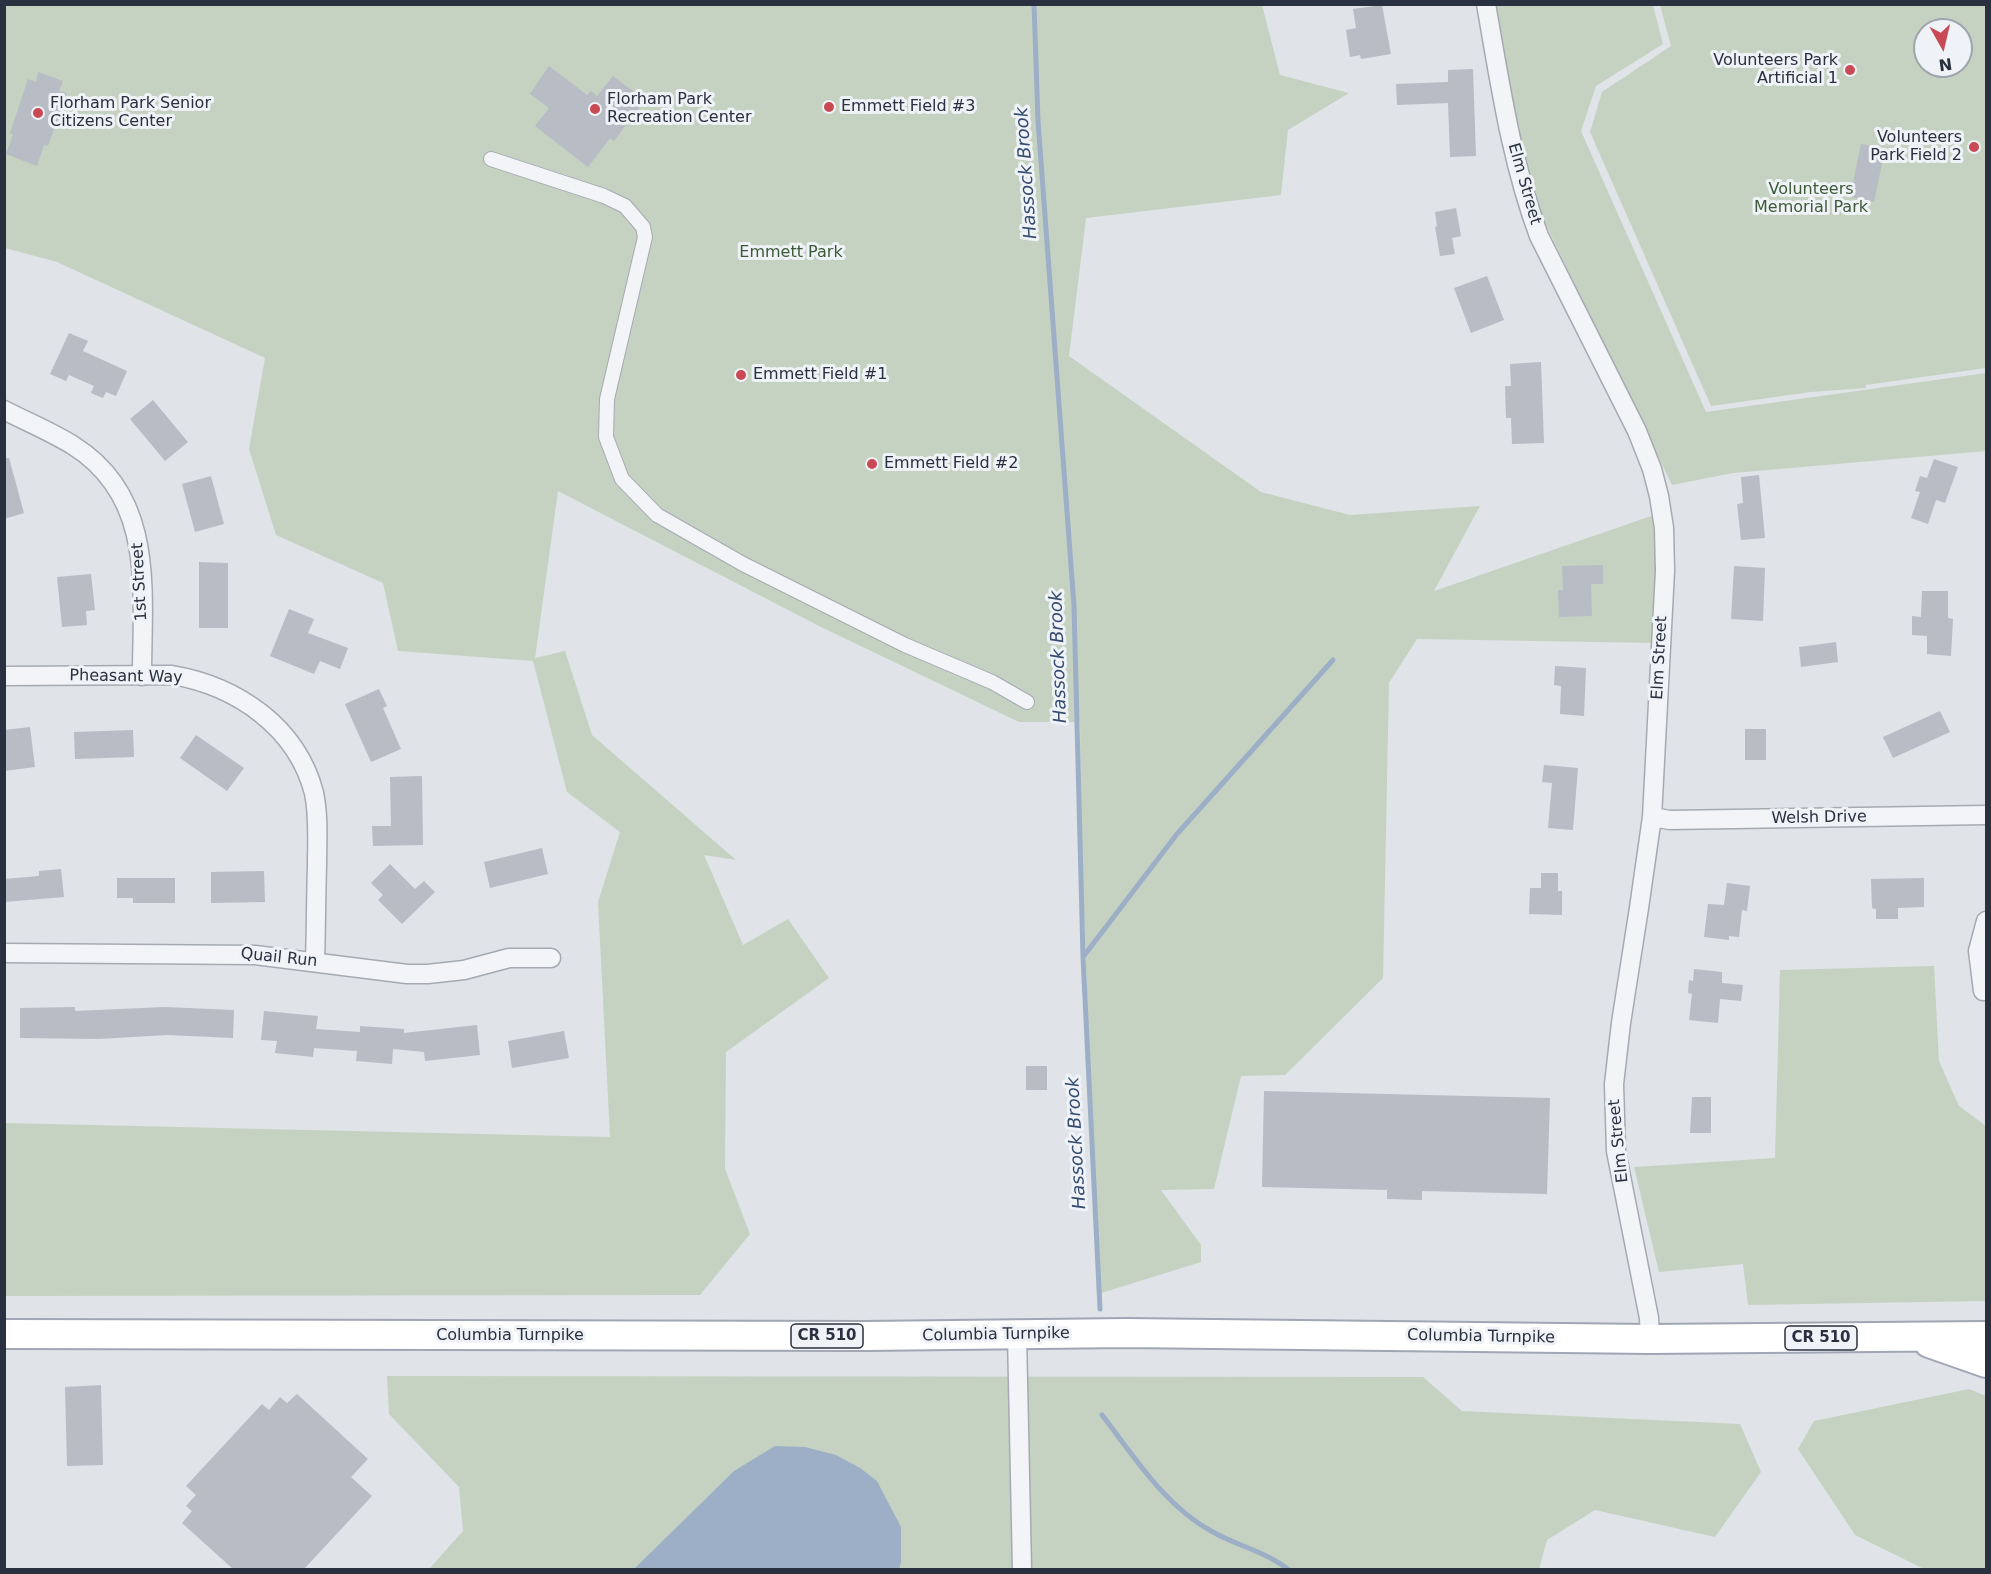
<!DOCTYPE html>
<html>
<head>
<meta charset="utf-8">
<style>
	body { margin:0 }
	#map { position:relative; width:1991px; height:1574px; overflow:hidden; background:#e0e3e8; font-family:"DejaVu Sans",sans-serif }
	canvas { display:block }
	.frame { position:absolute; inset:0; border:6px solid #29303f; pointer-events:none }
	.north { position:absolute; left:1913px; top:18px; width:60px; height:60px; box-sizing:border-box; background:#eff2f6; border:2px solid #a0a4ad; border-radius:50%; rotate:172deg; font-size:16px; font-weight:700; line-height:24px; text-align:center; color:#29303f }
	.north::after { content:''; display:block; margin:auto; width:21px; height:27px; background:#c94a55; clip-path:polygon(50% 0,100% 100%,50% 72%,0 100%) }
</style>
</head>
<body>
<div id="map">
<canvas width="1991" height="1574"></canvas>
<div class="frame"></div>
<div class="north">N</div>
</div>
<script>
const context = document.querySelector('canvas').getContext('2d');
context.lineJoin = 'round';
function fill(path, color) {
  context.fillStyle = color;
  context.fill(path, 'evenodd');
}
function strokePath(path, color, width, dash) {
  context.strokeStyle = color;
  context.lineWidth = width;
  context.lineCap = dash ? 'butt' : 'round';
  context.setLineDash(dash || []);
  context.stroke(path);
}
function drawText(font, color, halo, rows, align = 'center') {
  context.font = font + ' "DejaVu Sans",sans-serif';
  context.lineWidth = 6;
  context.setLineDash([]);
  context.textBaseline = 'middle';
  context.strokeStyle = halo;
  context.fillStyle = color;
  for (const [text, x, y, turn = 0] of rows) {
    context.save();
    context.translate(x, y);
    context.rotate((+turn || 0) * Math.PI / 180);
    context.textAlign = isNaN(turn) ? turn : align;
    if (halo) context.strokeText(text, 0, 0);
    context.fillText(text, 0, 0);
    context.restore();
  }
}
const green = new Path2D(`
	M 5,5 L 1262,5 L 1280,75 L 1349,93 L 1288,130 L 1281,195 L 1086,218 L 1069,356 L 1261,492 L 1350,515 L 1480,506 L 1434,591 L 1657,514 L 1657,643 L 1417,639 L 1389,683 L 1383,978 L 1285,1075 L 1241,1076 L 1214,1189 L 1161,1190 L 1201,1245 L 1201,1262 L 1098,1294 L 1081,830 L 1080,722 L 1019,722 L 819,626 L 558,491 L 535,658 L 565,651 L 592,735 L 736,860 L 704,855 L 743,945 L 788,919 L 829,978 L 726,1052 L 725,1169 L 750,1234 L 700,1295 L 5,1296 L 5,1123 L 610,1137 L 598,902 L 620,832 L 567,792 L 533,661 L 398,651 L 383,583 L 276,535 L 249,449 L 265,358 L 57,262 L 5,248 Z
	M 1485,5 L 1653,5 L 1663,44 L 1596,86 L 1581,131 L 1706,412 L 1986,373 L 1986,451 L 1733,473 L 1672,485 L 1510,150 Z
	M 1660,5 L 1986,5 L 1986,368 L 1866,385 L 1866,388 L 1811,392 L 1711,406 L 1590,132 L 1602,92 L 1671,46 ZM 1925,30 L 1961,30 L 1961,66 L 1925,66 Z
	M 1934,966 L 1939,1061 L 1959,1106 L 1986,1126 L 1986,1301 L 1748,1305 L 1743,1264 L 1659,1272 L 1634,1167 L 1775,1158 L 1780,970 Z
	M 387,1376 L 1423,1377 L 1462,1411 L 1740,1424 L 1761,1472 L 1715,1537 L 1595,1510 L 1547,1540 L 1539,1569 L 429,1569 L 463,1531 L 459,1487 L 389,1414 Z
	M 1969,1389 L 1986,1396 L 1986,1569 L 1924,1569 L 1855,1535 L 1798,1449 L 1814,1421 Z`);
const water = new Path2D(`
	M 775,1446 L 805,1447 L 836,1455 L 860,1468 L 877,1481 L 901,1527 L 901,1562 L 899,1569 L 634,1569 L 734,1471 Z`);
const stream = new Path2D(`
	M 1034,4 L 1038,121 L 1074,606 L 1083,957 L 1100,1309
	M 1083,957 L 1177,834 L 1333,660
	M 1102,1415 C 1134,1456 1164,1505 1211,1531 C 1237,1546 1265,1551 1289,1570`);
const building = new Path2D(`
	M 1382,5 L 1391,54 L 1361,59 L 1360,55 L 1350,57 L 1346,30 L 1356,28 L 1353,9 Z
	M 549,66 L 587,95 L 591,91 L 597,96 L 613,76 L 645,100 L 614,141 L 610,138 L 588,167 L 535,126 L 549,108 L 530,94 Z
	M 1473,69 L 1476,156 L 1450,157 L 1448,103 L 1397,105 L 1396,84 L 1448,82 L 1448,70 Z
	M 38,72 L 63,81 L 59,91 L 67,93 L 48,146 L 44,145 L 37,166 L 6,154 L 13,135 L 10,133 L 28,79 L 36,82 Z
	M 1861,144 L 1885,149 L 1874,202 L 1850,197 Z
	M 1456,208 L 1461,236 L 1452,238 L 1455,254 L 1440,256 L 1435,227 L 1437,226 L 1435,212 Z
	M 1487,276 L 1504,320 L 1471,333 L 1454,288 Z
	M 69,333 L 88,341 L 83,351 L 127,371 L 116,396 L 106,392 L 103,398 L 91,393 L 94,386 L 69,375 L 66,381 L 50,374 Z
	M 1541,362 L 1544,443 L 1512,444 L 1511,418 L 1506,418 L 1505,386 L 1511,386 L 1510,364 Z
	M 153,400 L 188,442 L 165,461 L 130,419 Z
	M 4,458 L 9,458 L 24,513 L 4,519 Z
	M 1934,459 L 1958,467 L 1945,503 L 1936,500 L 1928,524 L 1911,518 L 1920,492 L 1915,491 L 1920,476 L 1927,478 Z
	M 1759,475 L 1765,538 L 1741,540 L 1737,504 L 1743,503 L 1741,477 Z
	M 211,476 L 224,524 L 195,532 L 182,484 Z
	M 199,562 L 228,563 L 228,628 L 199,628 Z
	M 1603,565 L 1603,584 L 1591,584 L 1592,616 L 1559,617 L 1558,590 L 1563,590 L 1562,566 Z
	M 1734,566 L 1765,568 L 1763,621 L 1731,619 Z
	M 91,574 L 95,610 L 86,611 L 87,625 L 62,627 L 57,577 Z
	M 1922,591 L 1948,591 L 1948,618 L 1953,619 L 1951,656 L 1927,654 L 1927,636 L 1912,635 L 1912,616 L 1921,617 Z
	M 289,609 L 314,619 L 308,633 L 348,648 L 340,669 L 320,661 L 314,674 L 270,656 Z
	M 1836,642 L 1838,662 L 1801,667 L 1799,647 Z
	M 1555,666 L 1586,668 L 1584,716 L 1560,714 L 1561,686 L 1554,685 Z
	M 379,689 L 387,706 L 383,708 L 401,749 L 371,762 L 345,704 Z
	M 1940,711 L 1950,732 L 1893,758 L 1883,737 Z
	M 30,727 L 35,767 L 4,771 L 4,730 Z
	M 1745,729 L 1766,729 L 1766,760 L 1745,760 Z
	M 133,730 L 134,757 L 75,759 L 74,732 Z
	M 196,735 L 244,768 L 227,791 L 180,758 Z
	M 1544,765 L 1578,768 L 1573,830 L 1548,828 L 1552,783 L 1542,782 Z
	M 422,776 L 423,845 L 373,846 L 372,826 L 391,826 L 390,777 Z
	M 542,848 L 548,874 L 490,888 L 484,862 Z
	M 390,864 L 415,889 L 424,881 L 435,892 L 402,924 L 378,900 L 383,895 L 371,883 Z
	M 61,869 L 64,897 L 4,902 L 4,879 L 39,876 L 39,871 Z
	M 264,871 L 265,902 L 211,903 L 211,872 Z
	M 1541,873 L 1558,873 L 1558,891 L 1562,891 L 1562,915 L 1529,914 L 1530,888 L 1541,888 Z
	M 117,878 L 175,878 L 175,903 L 133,903 L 133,898 L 117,898 Z
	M 1924,878 L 1924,907 L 1898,908 L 1898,919 L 1876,919 L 1876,909 L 1872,908 L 1871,879 Z
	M 1727,883 L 1750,886 L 1747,911 L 1742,910 L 1739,937 L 1729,936 L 1729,940 L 1704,937 L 1708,904 L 1724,905 Z
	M 1694,969 L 1722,972 L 1722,983 L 1743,985 L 1741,1001 L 1720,999 L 1718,1023 L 1689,1020 L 1692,994 L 1688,993 L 1689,980 L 1693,981 Z
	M 75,1007 L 75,1011 L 165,1007 L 234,1010 L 233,1038 L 167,1035 L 99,1039 L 20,1038 L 20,1008 Z
	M 264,1011 L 318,1016 L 316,1029 L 360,1032 L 360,1026 L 404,1029 L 404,1033 L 477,1025 L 480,1055 L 425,1061 L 424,1052 L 393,1049 L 392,1064 L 356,1061 L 357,1051 L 314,1048 L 313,1057 L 275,1053 L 277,1041 L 261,1040 Z
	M 564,1031 L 569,1058 L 512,1068 L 508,1041 Z
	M 1026,1066 L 1047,1066 L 1047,1090 L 1026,1090 Z
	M 1264,1091 L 1550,1098 L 1547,1194 L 1422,1191 L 1422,1200 L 1387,1199 L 1387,1190 L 1262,1187 Z
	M 1692,1097 L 1711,1097 L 1711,1133 L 1690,1133 Z
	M 101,1385 L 103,1465 L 67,1466 L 65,1387 Z
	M 297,1394 L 368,1459 L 351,1477 L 372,1496 L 304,1569 L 233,1569 L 182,1523 L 192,1511 L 186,1506 L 196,1495 L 186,1486 L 262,1404 L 269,1410 L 280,1397 L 287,1403 Z`);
const pedestrian = new Path2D(`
	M 491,159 L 604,196 L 625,206 L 643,227 L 645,237 L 607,399 L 606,437 L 622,479 L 657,515 L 743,564 L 905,645 L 992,682 L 1027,702`);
const minor = new Path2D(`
	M 1486,4 C 1500,83 1511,161 1539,236 L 1637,431 L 1652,469 L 1659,496 L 1664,528 L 1665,571 L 1652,817 L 1639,908 L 1621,1023 L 1614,1084 L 1616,1151 L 1649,1318 L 1650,1339
	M 4,410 C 27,422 52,432 74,446 C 156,498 142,592 142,676
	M 4,676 L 172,675 C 237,686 297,727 314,793 C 319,817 317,842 317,866 C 316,898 316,930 315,962
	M 1652,817 L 1670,820 L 1986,815
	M 4,953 L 255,955 L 407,974 L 428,974 L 464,970 L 509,958 L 551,958
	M 1983,991 L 1978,951 L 1986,921
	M 1017,1334 L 1022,1570`);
const primary = new Path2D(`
	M 4,1334 L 866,1336 L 1126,1333 L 1650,1339 L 1986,1336
	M 1929,1343 L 1986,1363`);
const markers = [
	[1850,70,6,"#c94a55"],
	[829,107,6,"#c94a55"],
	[595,109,6,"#c94a55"],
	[38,113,6,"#c94a55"],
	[1974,147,6,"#c94a55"],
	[741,375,6,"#c94a55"],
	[872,464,6,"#c94a55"]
];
const shields = [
	[827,1336,72],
	[1821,1338,72]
];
const shieldNames = [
	["CR 510",827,1336],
	["CR 510",1821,1338]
];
const poiNames = [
	["Volunteers Park",1838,61,"right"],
	["Artificial 1",1838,79,"right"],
	["Florham Park",607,100],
	["Recreation Center",607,118],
	["Florham Park Senior",50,104],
	["Citizens Center",50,122],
	["Emmett Field #3",841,107],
	["Volunteers",1962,138,"right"],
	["Park Field 2",1962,156,"right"],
	["Emmett Field #1",753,375],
	["Emmett Field #2",884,464]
];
const streetNames = [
	["Elm Street",1524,184,74],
	["1st Street",140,582,-93],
	["Elm Street",1660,658,-87],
	["Pheasant Way",126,677,1],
	["Welsh Drive",1819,818,-1],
	["Quail Run",279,958,6],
	["Elm Street",1619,1141,-96],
	["Columbia Turnpike",996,1335,-1],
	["Columbia Turnpike",510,1336],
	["Columbia Turnpike",1481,1337,1]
];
const parkNames = [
	["Volunteers",1811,190],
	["Memorial Park",1811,208],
	["Emmett Park",791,253]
];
const waterNames = [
	["Hassock Brook",1027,173,-94],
	["Hassock Brook",1059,657,-92],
	["Hassock Brook",1077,1143,-93]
];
fill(green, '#c5d2c1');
fill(water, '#9cafc7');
strokePath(stream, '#9cafc7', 5);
fill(building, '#b7bcc5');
strokePath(pedestrian, '#a5aab2', 16);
strokePath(minor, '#a5aab2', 21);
strokePath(primary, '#a0a6b4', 32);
strokePath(pedestrian, '#f2f4f7', 14);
strokePath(minor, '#f2f4f7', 18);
strokePath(primary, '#fff', 28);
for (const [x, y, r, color] of markers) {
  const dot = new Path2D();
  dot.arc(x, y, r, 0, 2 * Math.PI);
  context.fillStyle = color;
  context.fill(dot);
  strokePath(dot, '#eff2f6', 2);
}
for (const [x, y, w] of shields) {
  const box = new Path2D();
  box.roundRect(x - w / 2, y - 12, w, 24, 4.5);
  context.fillStyle = '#eff2f6';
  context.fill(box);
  strokePath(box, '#29303f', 1.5);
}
drawText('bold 15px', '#29303f', null, shieldNames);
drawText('16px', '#29303f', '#eff2f6', poiNames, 'left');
drawText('16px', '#29303f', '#eff2f6', streetNames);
drawText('16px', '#3c5a37', '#eff2f6', parkNames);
drawText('italic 18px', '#354c71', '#eff2f6', waterNames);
</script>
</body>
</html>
